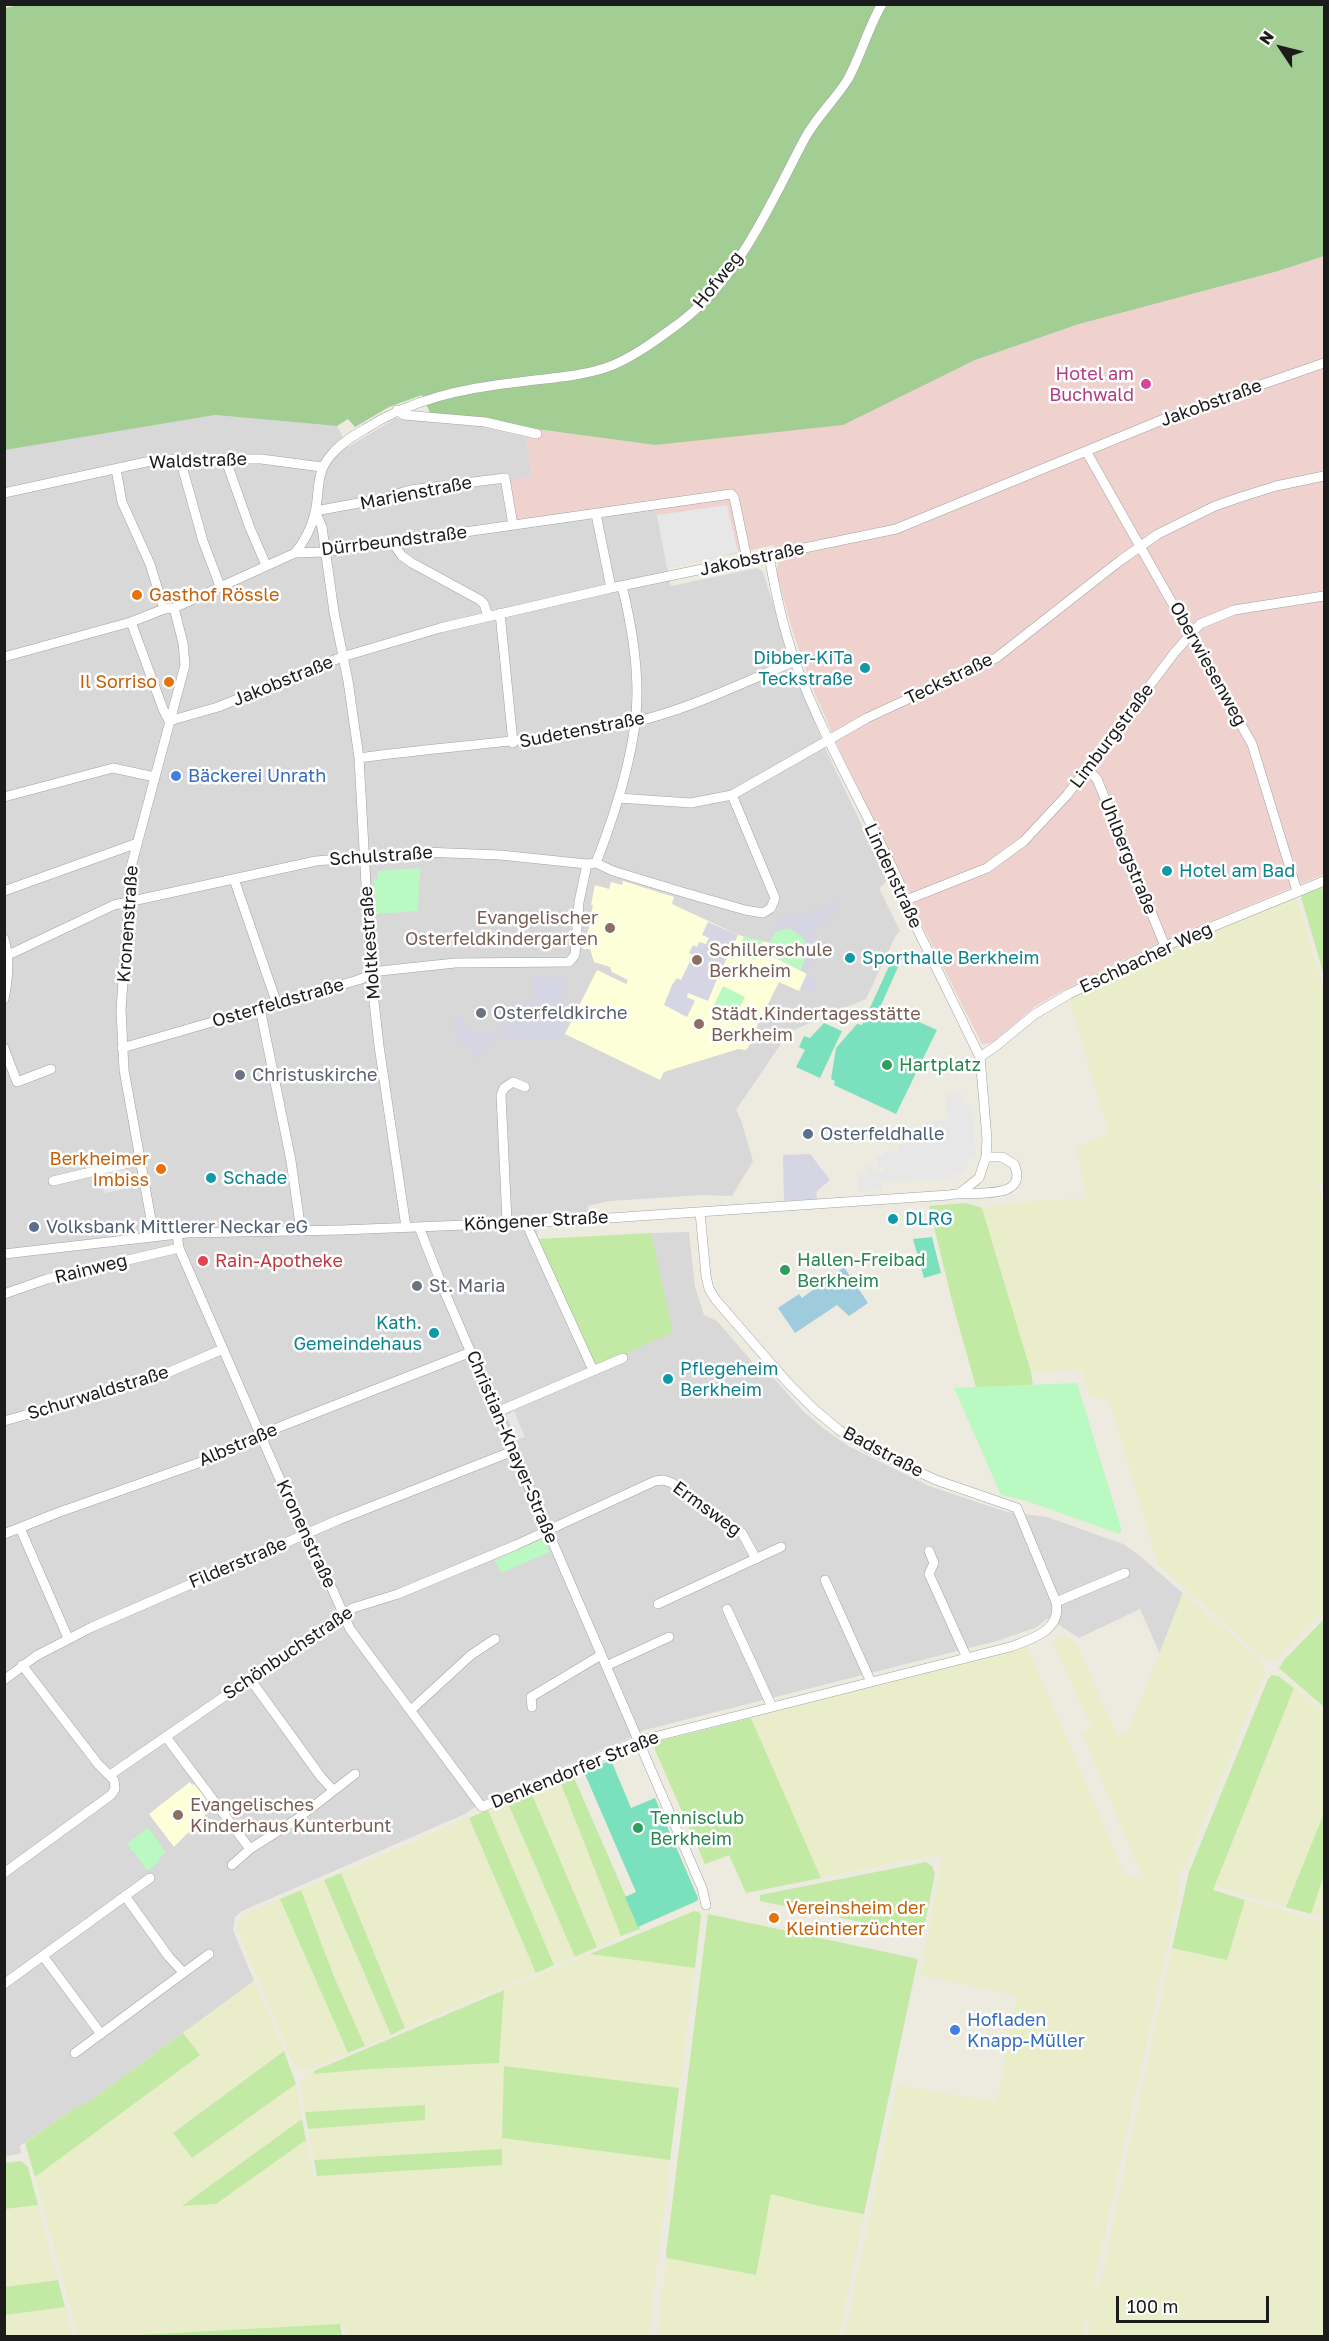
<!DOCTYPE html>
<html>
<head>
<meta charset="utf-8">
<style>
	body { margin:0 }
	#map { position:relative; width:1329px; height:2341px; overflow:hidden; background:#edeae0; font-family:"Golos Text",sans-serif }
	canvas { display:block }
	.frame { position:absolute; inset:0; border:6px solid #1b1b1b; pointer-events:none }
	.north { position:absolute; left:1251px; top:18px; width:60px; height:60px; -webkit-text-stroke:4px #fff; paint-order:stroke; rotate:305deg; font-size:16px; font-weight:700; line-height:24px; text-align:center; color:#1b1b1b }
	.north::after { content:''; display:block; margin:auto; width:21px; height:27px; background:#1b1b1b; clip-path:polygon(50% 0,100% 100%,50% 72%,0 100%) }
	.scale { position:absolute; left:1116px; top:2296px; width:153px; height:27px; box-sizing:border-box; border:3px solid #1b1b1b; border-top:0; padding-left:8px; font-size:18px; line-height:21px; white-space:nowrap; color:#1b1b1b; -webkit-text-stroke:4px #fff; paint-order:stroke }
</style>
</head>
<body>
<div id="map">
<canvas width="1329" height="2341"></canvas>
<div class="frame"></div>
<div class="north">N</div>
<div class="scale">100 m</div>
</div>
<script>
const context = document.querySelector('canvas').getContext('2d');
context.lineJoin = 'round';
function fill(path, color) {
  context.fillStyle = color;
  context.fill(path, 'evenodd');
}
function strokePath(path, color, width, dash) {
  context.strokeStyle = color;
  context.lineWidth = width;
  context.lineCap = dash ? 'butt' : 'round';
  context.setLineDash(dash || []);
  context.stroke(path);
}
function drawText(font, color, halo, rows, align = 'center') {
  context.font = font + ' "Golos Text",sans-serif';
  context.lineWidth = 5;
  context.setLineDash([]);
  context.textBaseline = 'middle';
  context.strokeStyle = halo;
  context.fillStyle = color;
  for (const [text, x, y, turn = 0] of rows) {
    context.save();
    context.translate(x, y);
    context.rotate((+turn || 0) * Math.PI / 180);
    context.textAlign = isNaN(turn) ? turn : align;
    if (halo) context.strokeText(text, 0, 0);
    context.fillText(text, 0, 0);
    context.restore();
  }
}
const residential = new Path2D(`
	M 215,415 L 337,426 L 348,447 L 396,418 L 483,424 L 526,434 L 532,476 L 599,507 L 651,500 L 657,515 L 671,586 L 757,568 L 763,572 L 795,674 L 826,750 L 888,880 L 879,888 L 900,931 L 896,935 L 866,999 L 789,1032 L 736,1110 L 741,1120 L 753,1161 L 732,1196 L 702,1195 L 610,1201 L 588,1206 L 589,1212 L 536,1214 L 538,1239 L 655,1255 L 651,1233 L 689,1232 L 695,1287 L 704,1315 L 717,1321 L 762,1373 L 771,1375 L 804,1412 L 824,1429 L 850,1447 L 929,1486 L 1007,1512 L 1047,1517 L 1123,1544 L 1135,1552 L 1183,1593 L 1160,1654 L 1140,1609 L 1079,1638 L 1048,1618 L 1037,1627 L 997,1641 L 645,1730 L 625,1740 L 488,1798 L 465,1814 L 242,1911 L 235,1917 L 233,1930 L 254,1981 L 87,2103 L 77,2106 L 20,2146 L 21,2153 L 5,2157 L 4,450 Z`);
const commercial = new Path2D(`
	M 1324,256 L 1324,874 L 1154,945 L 1058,993 L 1034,1007 L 992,1043 L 982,1044 L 915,911 L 909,891 L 897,870 L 844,760 L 811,684 L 793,632 L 776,572 L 778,565 L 774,545 L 667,568 L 657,515 L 651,500 L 515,520 L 510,480 L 532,476 L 525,428 L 655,445 L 723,437 L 930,382 L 975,360 L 1079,324 Z`);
const education = new Path2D(`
	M 623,881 L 674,897 L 672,904 L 738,935 L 770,943 L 766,953 L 807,974 L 799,991 L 779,982 L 756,1028 L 755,1033 L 758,1041 L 750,1044 L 746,1050 L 738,1049 L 664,1072 L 660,1080 L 565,1034 L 597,970 L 626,984 L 628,980 L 612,972 L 610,967 L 594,962 L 590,949 L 583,949 L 590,924 L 589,924 L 593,905 L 591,905 L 595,885 L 609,889 L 611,882 L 622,885 Z
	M 190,1782 L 192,1785 L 194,1784 L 206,1799 L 203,1803 L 210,1810 L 174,1847 L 149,1814 Z`);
const farmland = new Path2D(`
	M 1295,899 L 1298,902 L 1324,991 L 1324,1181 L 1317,1182 L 1324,1208 L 1324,1611 L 1278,1657 L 1269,1661 L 1261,1656 L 1158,1564 L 1109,1399 L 1090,1398 L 1081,1369 L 1031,1372 L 982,1208 L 1035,1201 L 1087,1198 L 1076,1148 L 1109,1134 L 1069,999 L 1160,953 L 1289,900 Z
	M 1183,1593 L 1261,1661 L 1265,1671 L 1186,1865 L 1180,1870 L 1177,1882 L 1179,1895 L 1093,2285 L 1100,2286 L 1172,1948 L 1227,1960 L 1245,1900 L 1324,1923 L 1324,2336 L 1087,2336 L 1091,2317 L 1087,2316 L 1082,2336 L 845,2336 L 897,2085 L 997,2102 L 1017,1996 L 920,1975 L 943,1855 L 914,1859 L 821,1878 L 751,1718 L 1009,1652 L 1027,1645 L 1125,1876 L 1143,1878 L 1082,1733 L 1092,1729 L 1052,1640 L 1064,1635 L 1077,1645 L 1118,1737 L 1128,1732 Z
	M 1294,1688 L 1324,1713 L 1324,1813 L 1286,1907 L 1215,1886 Z
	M 559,1779 L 621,1936 L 597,1947 L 531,1792 Z
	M 507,1801 L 575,1957 L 554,1965 L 488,1810 Z
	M 469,1818 L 536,1973 L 405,2028 L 341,1873 Z
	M 1324,1875 L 1324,1919 L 1311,1914 Z
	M 324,1880 L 391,2035 L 365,2046 L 335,1979 L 301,1890 Z
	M 280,1899 L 348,2053 L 305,2071 L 301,2071 L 294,2065 L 237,1929 L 239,1921 L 244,1915 Z
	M 590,1954 L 695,1968 L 679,2088 L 505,2066 L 502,2138 L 670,2160 L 648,2336 L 347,2336 L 344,2324 L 118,2336 L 78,2336 L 35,2177 L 199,2055 L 183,2033 L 254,1981 L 284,2051 L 173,2132 L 192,2158 L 296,2084 L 302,2119 L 183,2206 L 216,2204 L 306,2140 L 313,2176 L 502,2165 L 501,2149 L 314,2160 L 308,2129 L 424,2120 L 425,2106 L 305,2112 L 301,2081 L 305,2075 L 314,2071 L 315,2074 L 371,2069 L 499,2063 L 504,1990 Z
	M 771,2194 L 819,2206 L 864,2214 L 839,2336 L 657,2336 L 667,2258 L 756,2275 Z
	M 38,2205 L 58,2280 L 5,2287 L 4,2209 Z
	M 65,2307 L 73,2336 L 5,2336 L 5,2315 Z`);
const grass = new Path2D(`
	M 1322,887 L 1324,897 L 1324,975 L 1301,897 L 1303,894 Z
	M 966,1203 L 982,1208 L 1031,1372 L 1033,1386 L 976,1387 L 953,1305 L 929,1206 Z
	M 651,1233 L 673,1332 L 605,1363 L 597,1364 L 592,1360 L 538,1239 Z
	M 1324,1619 L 1324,1707 L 1279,1668 L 1284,1660 Z
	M 1272,1675 L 1278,1676 L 1294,1688 L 1213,1890 L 1245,1900 L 1227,1960 L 1172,1948 L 1189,1872 L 1268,1679 Z
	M 751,1718 L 821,1878 L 746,1893 L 729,1855 L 705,1864 L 652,1743 Z
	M 572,1773 L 640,1929 L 621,1936 L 559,1779 Z
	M 531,1792 L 597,1947 L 575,1957 L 507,1801 Z
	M 488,1810 L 554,1965 L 536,1973 L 469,1818 Z
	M 1324,1813 L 1324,1875 L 1311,1914 L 1286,1907 Z
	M 926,1862 L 932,1866 L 935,1874 L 923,1933 L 909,1932 L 760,1901 L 760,1895 Z
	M 341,1873 L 405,2028 L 391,2035 L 324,1880 Z
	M 301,1890 L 335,1979 L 365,2046 L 348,2053 L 280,1899 Z
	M 694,1911 L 699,1912 L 701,1915 L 695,1968 L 590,1954 Z
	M 708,1914 L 918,1959 L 864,2214 L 819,2206 L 771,2194 L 756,2275 L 667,2258 L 666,2254 Z
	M 504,1990 L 499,2063 L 371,2069 L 314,2074 L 314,2071 Z
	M 183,2033 L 200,2055 L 35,2177 L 25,2143 L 77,2106 L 87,2103 Z
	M 284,2051 L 296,2084 L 192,2158 L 173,2133 Z
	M 504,2066 L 679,2088 L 670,2160 L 502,2138 Z
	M 425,2105 L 425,2120 L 308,2129 L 305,2112 Z
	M 302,2119 L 306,2140 L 216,2204 L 182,2206 Z
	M 502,2149 L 502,2165 L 317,2176 L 314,2160 Z
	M 21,2161 L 28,2167 L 38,2205 L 5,2209 L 5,2163 Z
	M 58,2280 L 65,2307 L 5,2315 L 5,2287 Z
	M 340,2324 L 342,2336 L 118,2336 Z`);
const forest = new Path2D(`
	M 23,4 L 1324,5 L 1324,256 L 1278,271 L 1079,324 L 975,360 L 843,425 L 655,445 L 431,415 L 422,395 L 389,407 L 355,427 L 348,419 L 337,426 L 215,415 L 5,450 L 5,8 Z`);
const park = new Path2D(`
	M 420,868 L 418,911 L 375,914 L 374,879 L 377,879 L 378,871 Z
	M 786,928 C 812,931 809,952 801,970 L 765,953 L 775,932 Z
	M 744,936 L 763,941 L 755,960 L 738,952 Z
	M 723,986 L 745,997 L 734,1019 L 712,1009 Z
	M 1077,1383 L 1122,1531 L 1119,1534 L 1027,1501 L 1001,1495 L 954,1388 Z
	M 543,1539 L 550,1552 L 501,1573 L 495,1560 Z
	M 148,1827 L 165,1851 L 158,1862 L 148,1871 L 127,1844 Z`);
const pitch = new Path2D(`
	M 896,951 L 904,954 L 881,1005 L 937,1030 L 896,1114 L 834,1085 L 835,1081 L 831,1079 L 836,1048 L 857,1024 L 862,1025 Z
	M 824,1023 L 842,1031 L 820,1078 L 796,1067 L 805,1050 L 799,1047 L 804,1036 L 810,1038 Z
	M 932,1237 L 941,1273 L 924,1278 L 913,1239 Z
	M 611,1760 L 631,1808 L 655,1798 L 698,1898 L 697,1901 L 638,1927 L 625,1897 L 636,1892 L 584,1772 Z`);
const parking = new Path2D(`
	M 727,505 L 738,552 L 667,568 L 657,515 Z
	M 963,1093 L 964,1105 L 972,1105 L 976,1156 L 968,1157 L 967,1166 L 963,1171 L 955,1175 L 955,1178 L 882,1182 L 882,1190 L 859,1192 L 858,1174 L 866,1173 L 865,1165 L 873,1164 L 874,1172 L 882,1172 L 885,1168 L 877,1168 L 876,1156 L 884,1156 L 884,1152 L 899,1151 L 899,1144 L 924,1142 L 924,1122 L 948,1120 L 946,1094 Z
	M 126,1167 L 131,1188 L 104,1193 L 100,1173 Z
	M 514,1411 L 525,1437 L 517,1440 L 506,1415 Z`);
const plaza = new Path2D(`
	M 843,898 L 833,918 L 831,917 L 827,925 L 823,923 L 821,928 L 815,925 L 812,932 L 815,934 L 813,938 L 822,942 L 807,974 L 819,980 L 813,992 L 801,987 L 807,974 L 801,970 L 808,951 L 804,938 L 789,928 L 775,932 L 784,913 L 799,918 L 802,913 L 808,916 L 811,909 L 816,912 L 819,907 L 823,909 L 827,904 Z
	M 708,922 L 738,935 L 723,966 L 712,962 L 707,975 L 717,979 L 708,1001 L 688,993 L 687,997 L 695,1001 L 687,1017 L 664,1005 L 672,985 L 677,978 L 681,980 L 693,955 L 689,953 L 693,945 L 697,947 L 699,942 L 706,944 L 709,938 L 702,935 Z
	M 530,976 L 561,977 L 566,981 L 564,1033 L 561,1039 L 521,1039 L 519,1036 L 515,1037 L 515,1039 L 487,1043 L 487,1048 L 483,1048 L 484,1058 L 472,1058 L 471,1046 L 464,1046 L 455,1039 L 454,1019 L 461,1018 L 470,1032 L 489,1031 L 489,1036 L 501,1035 L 500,1022 L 511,1002 L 528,1003 L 533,997 L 534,984 Z
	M 810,1154 L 830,1180 L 816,1192 L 817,1199 L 784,1201 L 783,1155 Z`);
const water = new Path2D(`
	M 844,1267 L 868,1303 L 849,1316 L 837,1305 L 795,1333 L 778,1308 L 799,1294 L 802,1298 Z`);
const minor = new Path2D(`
	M 397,410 L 404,415 L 485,422 L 537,434
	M 1086,451 L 1252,744 L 1297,891
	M 225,458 L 250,528 L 266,565
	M 180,459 L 203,541 L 220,586
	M 116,469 L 122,502 L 150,564 L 164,609
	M 4,493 L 160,459 L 261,459 L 322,467
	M 315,511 L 322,527 L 334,612 L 348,681 L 359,758 L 371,975 L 379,1046 L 406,1227
	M 315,511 L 381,499 L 410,490 L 505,478 L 513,525
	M 596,514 L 611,588
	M 392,542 L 402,556 L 412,563 L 480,600 L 484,604 L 488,616
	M 295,553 C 305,541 311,529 315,513 C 320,491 315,472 332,454 C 341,443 353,436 365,429 C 411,399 465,388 519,382 C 548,378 577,377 605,368 C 632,359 659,338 682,321 C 741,275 771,202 805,138 C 817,116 835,100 848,79 C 861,55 868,28 882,4
	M 769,555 C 775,591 783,627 795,662 C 823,738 865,808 899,882 L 908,910 L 980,1057 L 987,1139 L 986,1157 L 979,1178 L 961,1192
	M 500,613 L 513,743
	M 131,622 L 163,709 L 169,721
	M 4,657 L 131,622 L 164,609 L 174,608 L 295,553 L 325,552 L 731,494 L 734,497 L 747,559
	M 169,721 L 218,707 L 342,657 L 440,628 L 611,588 L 896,529 L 1174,415 L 1324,363
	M 359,758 C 450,745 543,742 634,722 C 690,709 742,683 795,661
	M 1087,769 L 1097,779 L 1165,946
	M 4,797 L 113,768 L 155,777
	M 618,798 L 691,803 L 732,795 L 867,718 L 996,658 L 1121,560 L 1158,534 L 1215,506 L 1241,497 L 1276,486 L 1324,476
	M 596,863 C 615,814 637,747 637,694 C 637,657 631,622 622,586
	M 234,879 L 277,1004
	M 4,891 L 135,844
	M 904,901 L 987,868 L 1024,841 L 1067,795 L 1175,652 L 1200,624 L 1234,610 L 1324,596
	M 4,939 C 10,958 8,980 4,999
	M 4,957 L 114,905 L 316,861 L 423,852 L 500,855 L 587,864 L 596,863 L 613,871 L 682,892 L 745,910 L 763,913 L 771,908 L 775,898 L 732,795
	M 260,1008 L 291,1161 L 301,1231
	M 4,1048 L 17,1082 L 51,1069
	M 122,1048 L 358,980 L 380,971 L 455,963 L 569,962 L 575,955 L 579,902 L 587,864
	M 980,1057 L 996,1046 L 1035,1014 L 1069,994 L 1165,946 L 1324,881
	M 53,1181 L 141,1160
	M 507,1221 L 501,1095 L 504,1088 L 513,1082 L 525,1087
	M 525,1221 L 593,1370
	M 419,1227 L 443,1288 L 702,1888 L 706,1905
	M 177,1234 L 179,1248 L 298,1521 L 315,1550 L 350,1629 L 482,1807 L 638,1741 L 1010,1647 C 1032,1639 1062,1630 1056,1602 L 1017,1508 L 936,1480 L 868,1448 L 839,1430 L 814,1409 L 787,1382 L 716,1300 L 709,1289 L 706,1276 L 700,1212
	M 154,1236 L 124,1070 L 121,1010 L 131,867 L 185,665 L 183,643 L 174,608
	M 4,1254 L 187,1233 L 341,1230 L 565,1221 L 949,1195 C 968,1190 1031,1203 1014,1164 L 1002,1157 L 986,1157
	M 4,1294 L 47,1279 L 179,1248
	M 497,1412 L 623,1358
	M 4,1421 L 153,1379 L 223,1349
	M 20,1528 L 68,1638
	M 4,1534 L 57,1513 L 201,1462 L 282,1426 L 471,1352
	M 929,1551 L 934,1563 L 929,1574 L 967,1658
	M 825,1580 L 871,1682
	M 1056,1602 L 1125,1573
	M 658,1604 L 781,1547
	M 727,1609 L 772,1707
	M 606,1666 L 669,1637
	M 250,1679 L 321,1777 L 333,1790
	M 4,1680 L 36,1656 L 92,1627 L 338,1520 L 513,1451
	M 532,1707 L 531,1697 L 601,1655
	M 411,1710 L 471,1655 L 495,1639
	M 166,1737 L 250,1849
	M 110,1775 L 353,1608 L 398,1594 L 516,1545 L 655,1481 L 664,1480 L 672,1483 L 742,1533 L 756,1559
	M 232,1865 L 250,1849 L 297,1819 L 355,1774
	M 4,1873 L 111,1795 L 115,1789 L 114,1780 L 98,1764 L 22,1665
	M 125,1896 L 169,1957 L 183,1972
	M 43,1956 L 101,2034
	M 4,1984 L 150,1878
	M 75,2053 L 209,1954`);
const markers = [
	[1146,384,6,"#d1479c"],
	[137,595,6,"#e8710a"],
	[865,668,6,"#0f9aa8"],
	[169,682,6,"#e8710a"],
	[176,776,6,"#3f7fe0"],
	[1167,871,6,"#0f9aa8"],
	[610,928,6,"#8d6e63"],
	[850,958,6,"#0f9aa8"],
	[697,960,6,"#8d6e63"],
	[481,1013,6,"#6b7280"],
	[699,1024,6,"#8d6e63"],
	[887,1065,6,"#2e9e5b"],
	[240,1075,6,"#6b7280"],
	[808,1134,6,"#5c6f8a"],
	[161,1169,6,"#e8710a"],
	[211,1178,6,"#0f9aa8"],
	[893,1219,6,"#0f9aa8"],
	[34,1227,6,"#5c6f8a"],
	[203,1261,6,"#e0444e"],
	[785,1270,6,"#2e9e5b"],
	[417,1286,6,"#6b7280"],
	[434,1333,6,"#0f9aa8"],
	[668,1379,6,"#0f9aa8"],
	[178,1815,6,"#8d6e63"],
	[638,1828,6,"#2e9e5b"],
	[774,1918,6,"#e8710a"],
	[955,2030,6,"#3f7fe0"]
];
const streetNames = [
	["Hofweg",718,280,-51],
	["Jakobstraße",1211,403,-20],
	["Waldstraße",198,461,-2],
	["Marienstraße",416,493,-11],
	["Dürrbeundstraße",394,541,-7],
	["Jakobstraße",752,559,-12],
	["Oberwiesenweg",1208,664,61],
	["Teckstraße",949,679,-26],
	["Jakobstraße",283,681,-22],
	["Sudetenstraße",582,730,-11],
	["Limburgstraße",1112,736,-53],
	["Schulstraße",381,856,-4],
	["Uhlbergstraße",1128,856,68],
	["Lindenstraße",893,876,65],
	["Kronenstraße",128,924,-86],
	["Moltkestraße",370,943,-94],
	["Eschbacher Weg",1146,958,-25],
	["Osterfeldstraße",278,1003,-16],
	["Köngener Straße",536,1221,-3],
	["Rainweg",91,1269,-14],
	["Schurwaldstraße",98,1393,-17],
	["Albstraße",238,1445,-23],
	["Christian-Knayer-Straße",512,1447,67],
	["Badstraße",883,1452,28],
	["Ermsweg",707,1509,36],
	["Kronenstraße",306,1534,65],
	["Filderstraße",238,1563,-23],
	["Schönbuchstraße",288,1653,-34],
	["Denkendorfer Straße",575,1770,-22]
];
const hotelNames = [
	["Hotel am",1134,374],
	["Buchwald",1134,395]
];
const foodNames = [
	["Gasthof Rössle",149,595],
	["Il Sorriso",157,682,"right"],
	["Berkheimer",149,1159,"right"],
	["Imbiss",149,1180,"right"],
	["Vereinsheim der",786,1908],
	["Kleintierzüchter",786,1929]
];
const cultureNames = [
	["Dibber-KiTa",853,658,"right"],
	["Teckstraße",853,679,"right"],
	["Hotel am Bad",1179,871],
	["Sporthalle Berkheim",862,958],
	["Schade",223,1178],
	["DLRG",905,1219],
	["Kath.",422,1323,"right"],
	["Gemeindehaus",422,1344,"right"],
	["Pflegeheim",680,1369],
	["Berkheim",680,1390]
];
const shopNames = [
	["Bäckerei Unrath",188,776],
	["Hofladen",967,2020],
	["Knapp-Müller",967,2041]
];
const educationNames = [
	["Evangelischer",598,918,"right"],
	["Osterfeldkindergarten",598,939,"right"],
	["Schillerschule",709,950],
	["Berkheim",709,971],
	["Städt.Kindertagesstätte",711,1014],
	["Berkheim",711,1035],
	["Evangelisches",190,1805],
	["Kinderhaus Kunterbunt",190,1826]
];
const worshipNames = [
	["Osterfeldkirche",493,1013],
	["Christuskirche",252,1075],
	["St. Maria",429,1286]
];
const leisureNames = [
	["Hartplatz",899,1065],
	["Hallen-Freibad",797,1260],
	["Berkheim",797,1281],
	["Tennisclub",650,1818],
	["Berkheim",650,1839]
];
const serviceNames = [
	["Osterfeldhalle",820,1134],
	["Volksbank Mittlerer Neckar eG",46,1227]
];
const healthNames = [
	["Rain-Apotheke",215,1261]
];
fill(residential, '#d9d8d8');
fill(commercial, '#efd1ce');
fill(education, '#fdffd8');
fill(farmland, '#e9edca');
fill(grass, '#c3eaa4');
fill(forest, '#a2ce94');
fill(park, '#bafac2');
fill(pitch, '#7be0be');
fill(parking, '#e7e7e7');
fill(plaza, '#d5d5e3');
fill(water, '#9fccdd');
strokePath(minor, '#a2a2a2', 10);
strokePath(minor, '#fff', 9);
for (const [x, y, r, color] of markers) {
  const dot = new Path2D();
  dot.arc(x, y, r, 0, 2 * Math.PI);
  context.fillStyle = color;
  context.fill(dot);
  strokePath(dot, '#fff', 2);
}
drawText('18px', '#1b1b1b', '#fff', streetNames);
drawText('18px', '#b23c85', '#fff', hotelNames, 'right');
drawText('18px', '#c56008', '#fff', foodNames, 'left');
drawText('18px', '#0d838f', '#fff', cultureNames, 'left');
drawText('18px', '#366cbe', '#fff', shopNames, 'left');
drawText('18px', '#785e54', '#fff', educationNames, 'left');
drawText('18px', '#5b616d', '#fff', worshipNames, 'left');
drawText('18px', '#27864d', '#fff', leisureNames, 'left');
drawText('18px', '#4e5e75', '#fff', serviceNames, 'left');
drawText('18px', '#be3a42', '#fff', healthNames, 'left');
</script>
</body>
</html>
